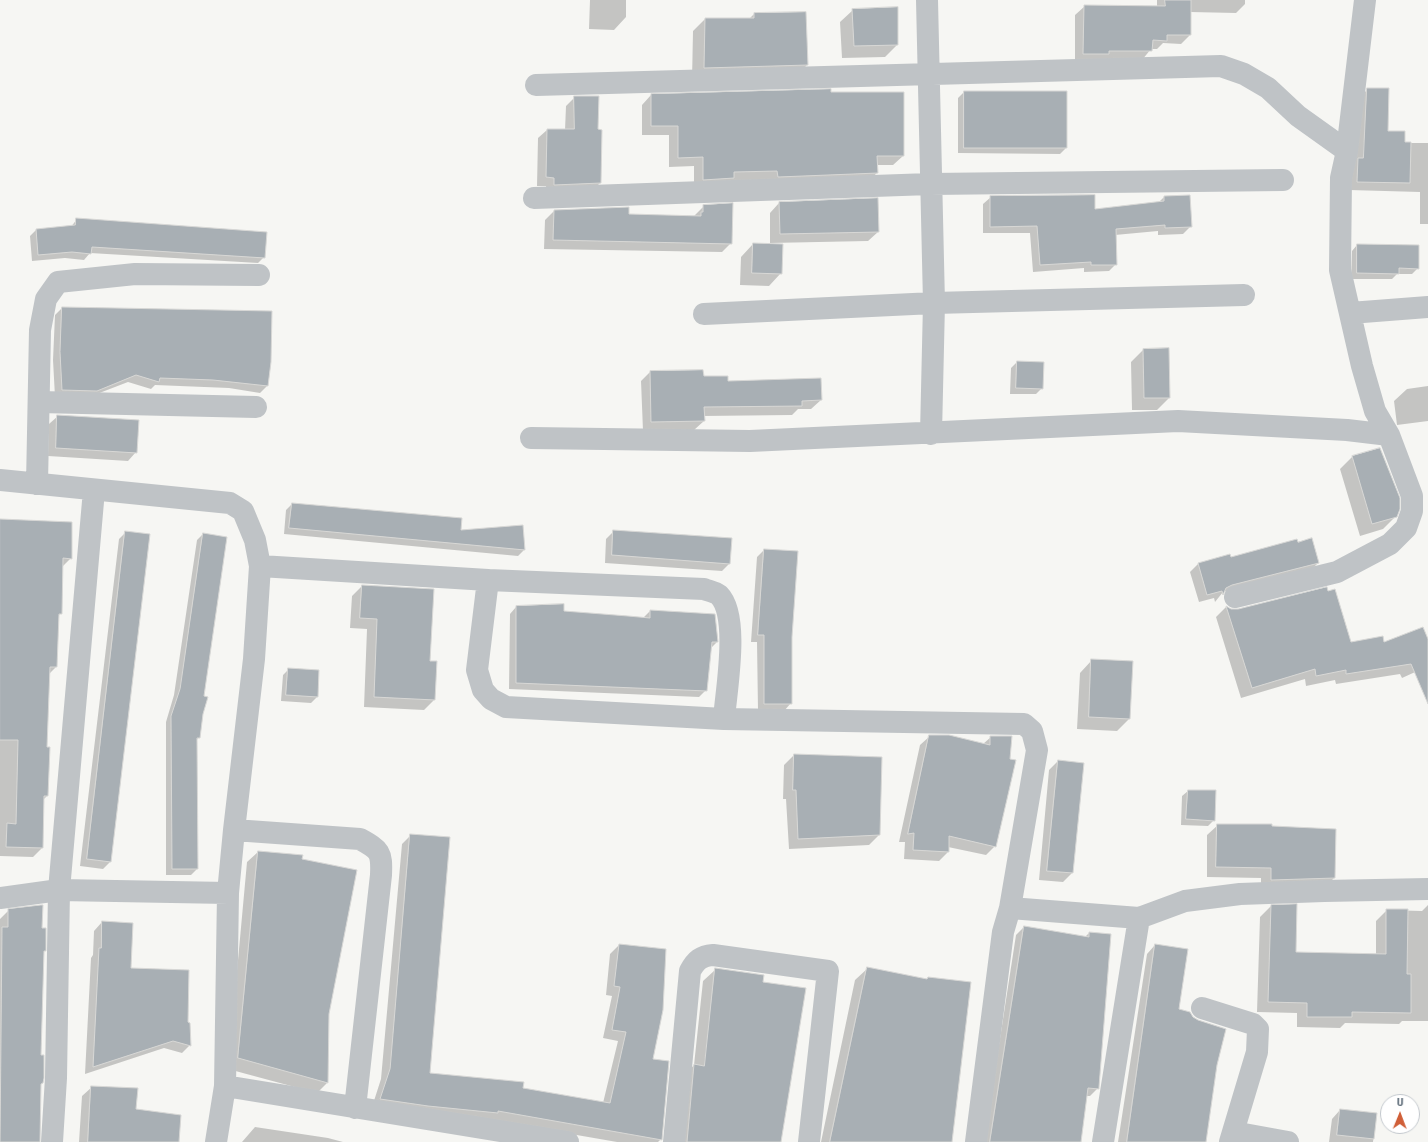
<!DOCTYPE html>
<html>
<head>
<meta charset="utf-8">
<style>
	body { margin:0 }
	#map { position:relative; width:1428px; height:1142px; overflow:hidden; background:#f6f6f3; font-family:"Fira Sans Condensed",sans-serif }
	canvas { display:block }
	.north { position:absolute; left:1380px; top:1094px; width:40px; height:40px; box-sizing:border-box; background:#fff; border:1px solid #c3c8cd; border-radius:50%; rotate:1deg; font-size:11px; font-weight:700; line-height:16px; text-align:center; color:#687581 }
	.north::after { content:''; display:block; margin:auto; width:14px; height:18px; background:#d05f38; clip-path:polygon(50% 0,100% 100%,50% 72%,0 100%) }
</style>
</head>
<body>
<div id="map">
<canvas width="1428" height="1142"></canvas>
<div class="north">U</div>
</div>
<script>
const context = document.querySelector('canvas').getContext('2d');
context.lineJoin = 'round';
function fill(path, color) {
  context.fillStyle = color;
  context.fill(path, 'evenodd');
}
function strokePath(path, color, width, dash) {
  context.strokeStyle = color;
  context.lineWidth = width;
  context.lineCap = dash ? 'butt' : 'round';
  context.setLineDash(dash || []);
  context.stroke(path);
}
const shadow = new Path2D(`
	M 590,0 L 626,0 L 626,17 L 614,30 L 589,29 Z
	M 1157,0 L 1245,0 L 1245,4 L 1236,13 L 1190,12 L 1190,35 L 1181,44 L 1163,43 L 1157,49 L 1151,49 L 1142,60 L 1075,63 L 1075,15 L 1085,6 L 1157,7 Z
	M 853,10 L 897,45 L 885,57 L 842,58 L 840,22 Z
	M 754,14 L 807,65 L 795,77 L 692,80 L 693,31 L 705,19 L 749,19 Z
	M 1368,89 L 1387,132 L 1404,143 L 1428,143 L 1428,224 L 1420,224 L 1420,192 L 1349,190 L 1359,98 Z
	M 964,92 L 1066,92 L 1066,148 L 1060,154 L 958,153 L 958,98 Z
	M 830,94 L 903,156 L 893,165 L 876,165 L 877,173 L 867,182 L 694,188 L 694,166 L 669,167 L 669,135 L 642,135 L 642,105 L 651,95 Z
	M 575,97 L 597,130 L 600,183 L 591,192 L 546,193 L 546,186 L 537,186 L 538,138 L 547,130 L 565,130 L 566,106 Z
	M 991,197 L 1094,210 L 1158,203 L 1164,197 L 1191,226 L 1183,234 L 1158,235 L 1158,231 L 1115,235 L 1116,264 L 1109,271 L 1084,272 L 1084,268 L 1033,272 L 1030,233 L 983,233 L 983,204 Z
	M 779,203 L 878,232 L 868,241 L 770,243 L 770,213 Z
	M 704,206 L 731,243 L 722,252 L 544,249 L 545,220 L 554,211 L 628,215 L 694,216 Z
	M 77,219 L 264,257 L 258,263 L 90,253 L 84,260 L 65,258 L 32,261 L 30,236 L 36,230 L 71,227 Z
	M 753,244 L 781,273 L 769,286 L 740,285 L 741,257 Z
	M 1357,245 L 1418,268 L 1412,274 L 1397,274 L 1392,279 L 1351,279 L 1352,251 Z
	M 62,308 L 270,362 L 267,386 L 260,393 L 229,388 L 155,385 L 151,389 L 128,382 L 89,397 L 55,397 L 53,360 L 55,315 Z
	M 1168,349 L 1169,398 L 1157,410 L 1132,410 L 1131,362 L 1143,350 Z
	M 1017,362 L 1042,388 L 1036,394 L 1010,394 L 1011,368 Z
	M 650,372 L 703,377 L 821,400 L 811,409 L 798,409 L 792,415 L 703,416 L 704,421 L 694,430 L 643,431 L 641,381 Z
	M 1428,386 L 1428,421 L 1397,425 L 1394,401 L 1407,389 Z
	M 58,416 L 136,452 L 128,461 L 48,456 L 49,424 Z
	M 1353,456 L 1396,516 L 1383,529 L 1360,536 L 1340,469 Z
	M 292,504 L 460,531 L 524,550 L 518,556 L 284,534 L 286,510 Z
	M 0,520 L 71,558 L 61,568 L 61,613 L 58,616 L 56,667 L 49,674 L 46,748 L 47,796 L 43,800 L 42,848 L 33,857 L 0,856 Z
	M 614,531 L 730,563 L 722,571 L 605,563 L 606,539 Z
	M 126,532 L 149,535 L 110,862 L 103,869 L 80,866 L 119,539 Z
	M 203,534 L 203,697 L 199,737 L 196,741 L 197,869 L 191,875 L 166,875 L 166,722 L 174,695 L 197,540 Z
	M 764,550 L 791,637 L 791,703 L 784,711 L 758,711 L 757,642 L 751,642 L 757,557 Z
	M 1230,559 L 1318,563 L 1310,571 L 1223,592 L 1215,602 L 1214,598 L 1199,602 L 1190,572 L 1198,564 Z
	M 362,586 L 429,662 L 434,700 L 424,710 L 364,707 L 367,629 L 350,628 L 352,596 Z
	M 516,607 L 643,618 L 650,611 L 714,615 L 717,642 L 710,649 L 706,690 L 699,697 L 509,689 L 510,614 Z
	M 1226,607 L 1231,610 L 1350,643 L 1383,644 L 1428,641 L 1428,664 L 1424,668 L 1402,678 L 1400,674 L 1336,684 L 1335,680 L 1306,686 L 1305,679 L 1241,698 L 1216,617 Z
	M 1092,660 L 1129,719 L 1117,731 L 1077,729 L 1080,673 Z
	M 289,669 L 317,697 L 311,703 L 281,701 L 283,675 Z
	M 930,736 L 983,744 L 991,737 L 995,846 L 986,855 L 948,847 L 948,852 L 939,861 L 904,859 L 905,842 L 899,842 L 920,745 Z
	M 794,755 L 879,835 L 869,845 L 789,849 L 786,799 L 783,799 L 784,765 Z
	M 1058,761 L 1072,873 L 1063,882 L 1039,880 L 1049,770 Z
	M 1188,791 L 1214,820 L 1208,826 L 1181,825 L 1182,796 Z
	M 1218,825 L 1334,878 L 1324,888 L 1261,890 L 1261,878 L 1207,877 L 1207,835 Z
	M 411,835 L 429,1074 L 603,1103 L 618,1041 L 603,1038 L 612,996 L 606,995 L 610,954 L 619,945 L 652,1060 L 661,1139 L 658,1142 L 617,1142 L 490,1120 L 372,1107 L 381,1079 L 402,844 Z
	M 258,852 L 301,860 L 328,1014 L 327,1083 L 317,1093 L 228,1069 L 247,862 Z
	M 1428,905 L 1428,1021 L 1402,1021 L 1399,1024 L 1345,1023 L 1340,1028 L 1297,1027 L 1297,1013 L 1257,1012 L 1260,917 L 1271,906 L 1295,953 L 1376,954 L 1376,921 L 1387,910 L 1422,911 Z
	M 9,910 L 42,977 L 40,1056 L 42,1083 L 40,1085 L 39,1142 L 0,1142 L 0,919 Z
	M 102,922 L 130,969 L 187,1023 L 190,1045 L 182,1053 L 164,1048 L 85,1074 L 91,958 L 93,955 L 94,931 Z
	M 1024,927 L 1085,937 L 1089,933 L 1098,1088 L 1090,1096 L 1086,1096 L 1076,1142 L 984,1142 L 1016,935 Z
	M 1155,945 L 1178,1010 L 1216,1065 L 1206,1142 L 1118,1142 L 1147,954 Z
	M 868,968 L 926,980 L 928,978 L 951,1142 L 821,1142 L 855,980 Z
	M 715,970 L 762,982 L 780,1142 L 677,1142 L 683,1077 L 694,1065 L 703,981 Z
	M 92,1087 L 135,1110 L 178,1142 L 79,1142 L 82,1096 Z
	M 1340,1110 L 1376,1114 L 1373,1142 L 1329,1142 L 1332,1119 Z
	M 255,1127 L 328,1138 L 343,1142 L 242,1142 Z`);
const building = new Path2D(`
	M 1165,0 L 1191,0 L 1191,35 L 1167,35 L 1167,41 L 1153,40 L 1152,51 L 1109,51 L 1109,54 L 1083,54 L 1084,5 L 1165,6 Z
	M 898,7 L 898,45 L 854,46 L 852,9 Z
	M 806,12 L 808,65 L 704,68 L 705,18 L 754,18 L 754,13 Z
	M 1367,88 L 1389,88 L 1388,131 L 1405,131 L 1405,142 L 1411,142 L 1410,183 L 1357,182 L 1358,158 L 1363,158 Z
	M 831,89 L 831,92 L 904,92 L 904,156 L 877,156 L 878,173 L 778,177 L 777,171 L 734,172 L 734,178 L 703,180 L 703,157 L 678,158 L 678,126 L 651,126 L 651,94 Z
	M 964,91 L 1067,91 L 1067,148 L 964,148 Z
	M 574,96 L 599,96 L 598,129 L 602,130 L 601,183 L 554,185 L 554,178 L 546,177 L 547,129 L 574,129 Z
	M 1095,195 L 1095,209 L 1164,201 L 1164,196 L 1190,195 L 1192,227 L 1165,228 L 1165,225 L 1116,229 L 1117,265 L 1091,265 L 1091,262 L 1040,265 L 1037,226 L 990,227 L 990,196 Z
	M 878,198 L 879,232 L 780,234 L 779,202 Z
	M 733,203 L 732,244 L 553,240 L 554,210 L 629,207 L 629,214 L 701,216 L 701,212 L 703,212 L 703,205 Z
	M 76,218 L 267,232 L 265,258 L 92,247 L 91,254 L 72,252 L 38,255 L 36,229 L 75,225 Z
	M 753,243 L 783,244 L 782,274 L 752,273 Z
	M 1357,244 L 1419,245 L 1419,269 L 1399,268 L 1399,274 L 1357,273 Z
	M 62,307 L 272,311 L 271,362 L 268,386 L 213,380 L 160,378 L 159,382 L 136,375 L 97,391 L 62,390 L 60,352 Z
	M 1169,348 L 1170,398 L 1144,398 L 1143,349 Z
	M 1017,361 L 1044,362 L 1043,389 L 1016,388 Z
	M 703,370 L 704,376 L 728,376 L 728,381 L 821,378 L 822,400 L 802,401 L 802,406 L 704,407 L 705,421 L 651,422 L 650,371 Z
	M 57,415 L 139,420 L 137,453 L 56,448 Z
	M 1380,448 L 1400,498 L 1400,509 L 1397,517 L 1372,524 L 1352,456 Z
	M 292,503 L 462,518 L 461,530 L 523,525 L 525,550 L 289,528 Z
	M 0,519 L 72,522 L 72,559 L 63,558 L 62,614 L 59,614 L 57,667 L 50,667 L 47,747 L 50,747 L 48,796 L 44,796 L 43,848 L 6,847 L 7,823 L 16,824 L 18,740 L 0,740 Z
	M 613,530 L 732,538 L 730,564 L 612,555 Z
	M 125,531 L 150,534 L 111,862 L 87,859 Z
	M 203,533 L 227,537 L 204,696 L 208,697 L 203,714 L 200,738 L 197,738 L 198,869 L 172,869 L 171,716 L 180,689 Z
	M 1312,538 L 1319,563 L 1232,585 L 1226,588 L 1223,595 L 1222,591 L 1207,595 L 1198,563 L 1230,554 L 1231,557 L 1297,539 L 1298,542 Z
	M 764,549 L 798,551 L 792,637 L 792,704 L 764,704 L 764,635 L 758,635 Z
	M 362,585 L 434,589 L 430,661 L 437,661 L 435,700 L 374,697 L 377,619 L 360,618 Z
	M 1327,587 L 1328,591 L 1335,589 L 1351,642 L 1383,636 L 1384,642 L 1423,627 L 1428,639 L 1428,704 L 1411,664 L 1346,674 L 1346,670 L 1316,676 L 1315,669 L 1252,688 L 1226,606 L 1231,609 L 1238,609 Z
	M 564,604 L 564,611 L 628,616 L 650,618 L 650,610 L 715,614 L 718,642 L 712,642 L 707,691 L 516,683 L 516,606 Z
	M 1091,659 L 1133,661 L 1130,719 L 1089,717 Z
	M 288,668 L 319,670 L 318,697 L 286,695 Z
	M 929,735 L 949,735 L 990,745 L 990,736 L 1012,736 L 1010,759 L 1016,760 L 996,847 L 949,836 L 949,852 L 913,850 L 914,833 L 908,834 Z
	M 794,754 L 882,757 L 880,835 L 798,839 L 796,790 L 793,790 Z
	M 1058,760 L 1084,763 L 1073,873 L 1047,871 Z
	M 1188,790 L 1216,790 L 1215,821 L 1186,819 Z
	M 1217,824 L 1272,824 L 1272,826 L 1336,829 L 1335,878 L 1271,880 L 1271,868 L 1216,867 Z
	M 410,834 L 450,837 L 430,1073 L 524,1082 L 523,1088 L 610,1103 L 626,1032 L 612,1030 L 620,987 L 614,986 L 619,944 L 666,949 L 663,1010 L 653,1059 L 669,1061 L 662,1140 L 498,1111 L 498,1113 L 428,1106 L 380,1099 L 390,1069 Z
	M 258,851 L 303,855 L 302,859 L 357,870 L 329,1014 L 328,1083 L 238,1058 Z
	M 1297,904 L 1296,952 L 1386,954 L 1386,909 L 1408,909 L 1407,974 L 1411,974 L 1411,1013 L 1352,1012 L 1352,1017 L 1307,1017 L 1307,1003 L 1268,1002 L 1271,905 Z
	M 41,905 L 43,905 L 42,928 L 46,928 L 46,951 L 44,951 L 41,1055 L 44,1055 L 44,1078 L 43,1083 L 41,1084 L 40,1142 L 0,1142 L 2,927 L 8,927 L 8,909 Z
	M 102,921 L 133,923 L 131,968 L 189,970 L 188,1022 L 190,1023 L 191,1046 L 173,1041 L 93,1067 L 99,948 L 101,948 Z
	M 1024,926 L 1089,937 L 1089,932 L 1111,934 L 1099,1087 L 1099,1089 L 1088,1088 L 1081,1142 L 990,1142 Z
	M 1155,944 L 1188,949 L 1179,1009 L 1190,1012 L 1193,1017 L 1198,1020 L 1226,1029 L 1217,1065 L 1206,1142 L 1127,1142 Z
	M 867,967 L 927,979 L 928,977 L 971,982 L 952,1142 L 830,1142 Z
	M 715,968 L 764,975 L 763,982 L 806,988 L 781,1142 L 687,1142 L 694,1064 L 704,1066 Z
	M 91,1086 L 138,1088 L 136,1109 L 181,1115 L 179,1142 L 88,1142 Z
	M 1340,1109 L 1377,1113 L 1374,1139 L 1337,1135 Z`);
const minor = new Path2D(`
	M 927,0 L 934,303 L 931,434
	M 536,85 L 1221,66 L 1244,74 L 1268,88 L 1298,116 L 1347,151
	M 534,198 L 930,184 L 1283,180
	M 1350,313 L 1428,307
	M 704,314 L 934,303 L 1244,295
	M 39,402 L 256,407
	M 531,438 L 750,441 L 1178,421 L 1347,430 L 1389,435
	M 0,480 L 230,503 L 243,511 L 255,540 L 260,566 L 254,659 L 234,830 L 228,893 L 225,1086 L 216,1142
	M 37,484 L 40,330 L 46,299 L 58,282 L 135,274 L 259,275
	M 260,566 L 488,580 L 477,670 L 483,690 L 491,699 L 506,707 L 724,719 L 1024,724 L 1032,731 L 1037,750 L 1010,908 L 1003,932 L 976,1142
	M 488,580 L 704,589 C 709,591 715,592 719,595 C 740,616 726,691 724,719
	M 1235,597 L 1337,572 L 1390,544 L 1406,528 L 1412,511 L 1412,496 L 1389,435 L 1375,411 L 1362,366 L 1340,270 L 1341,178 L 1347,151 L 1365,0
	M 234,830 L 360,839 C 380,850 382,852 381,875 L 355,1108
	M 0,898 L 59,890 L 228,893
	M 1010,908 L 1139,918 L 1185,901 L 1240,894 L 1324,891 L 1428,889
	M 1202,1008 L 1253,1024 L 1258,1029 L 1257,1052 L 1233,1132
	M 225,1086 L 568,1142
	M 52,1142 L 56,1078 L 59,890 L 94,490
	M 674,1142 L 690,971 C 696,960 701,956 713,955 L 828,971 L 809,1142
	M 1103,1142 L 1139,918
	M 1230,1142 L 1233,1132 L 1288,1142`);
fill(shadow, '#0003');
fill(building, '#a8afb4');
strokePath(building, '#d7d7d5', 1);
strokePath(minor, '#bfc3c6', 22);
</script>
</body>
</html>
